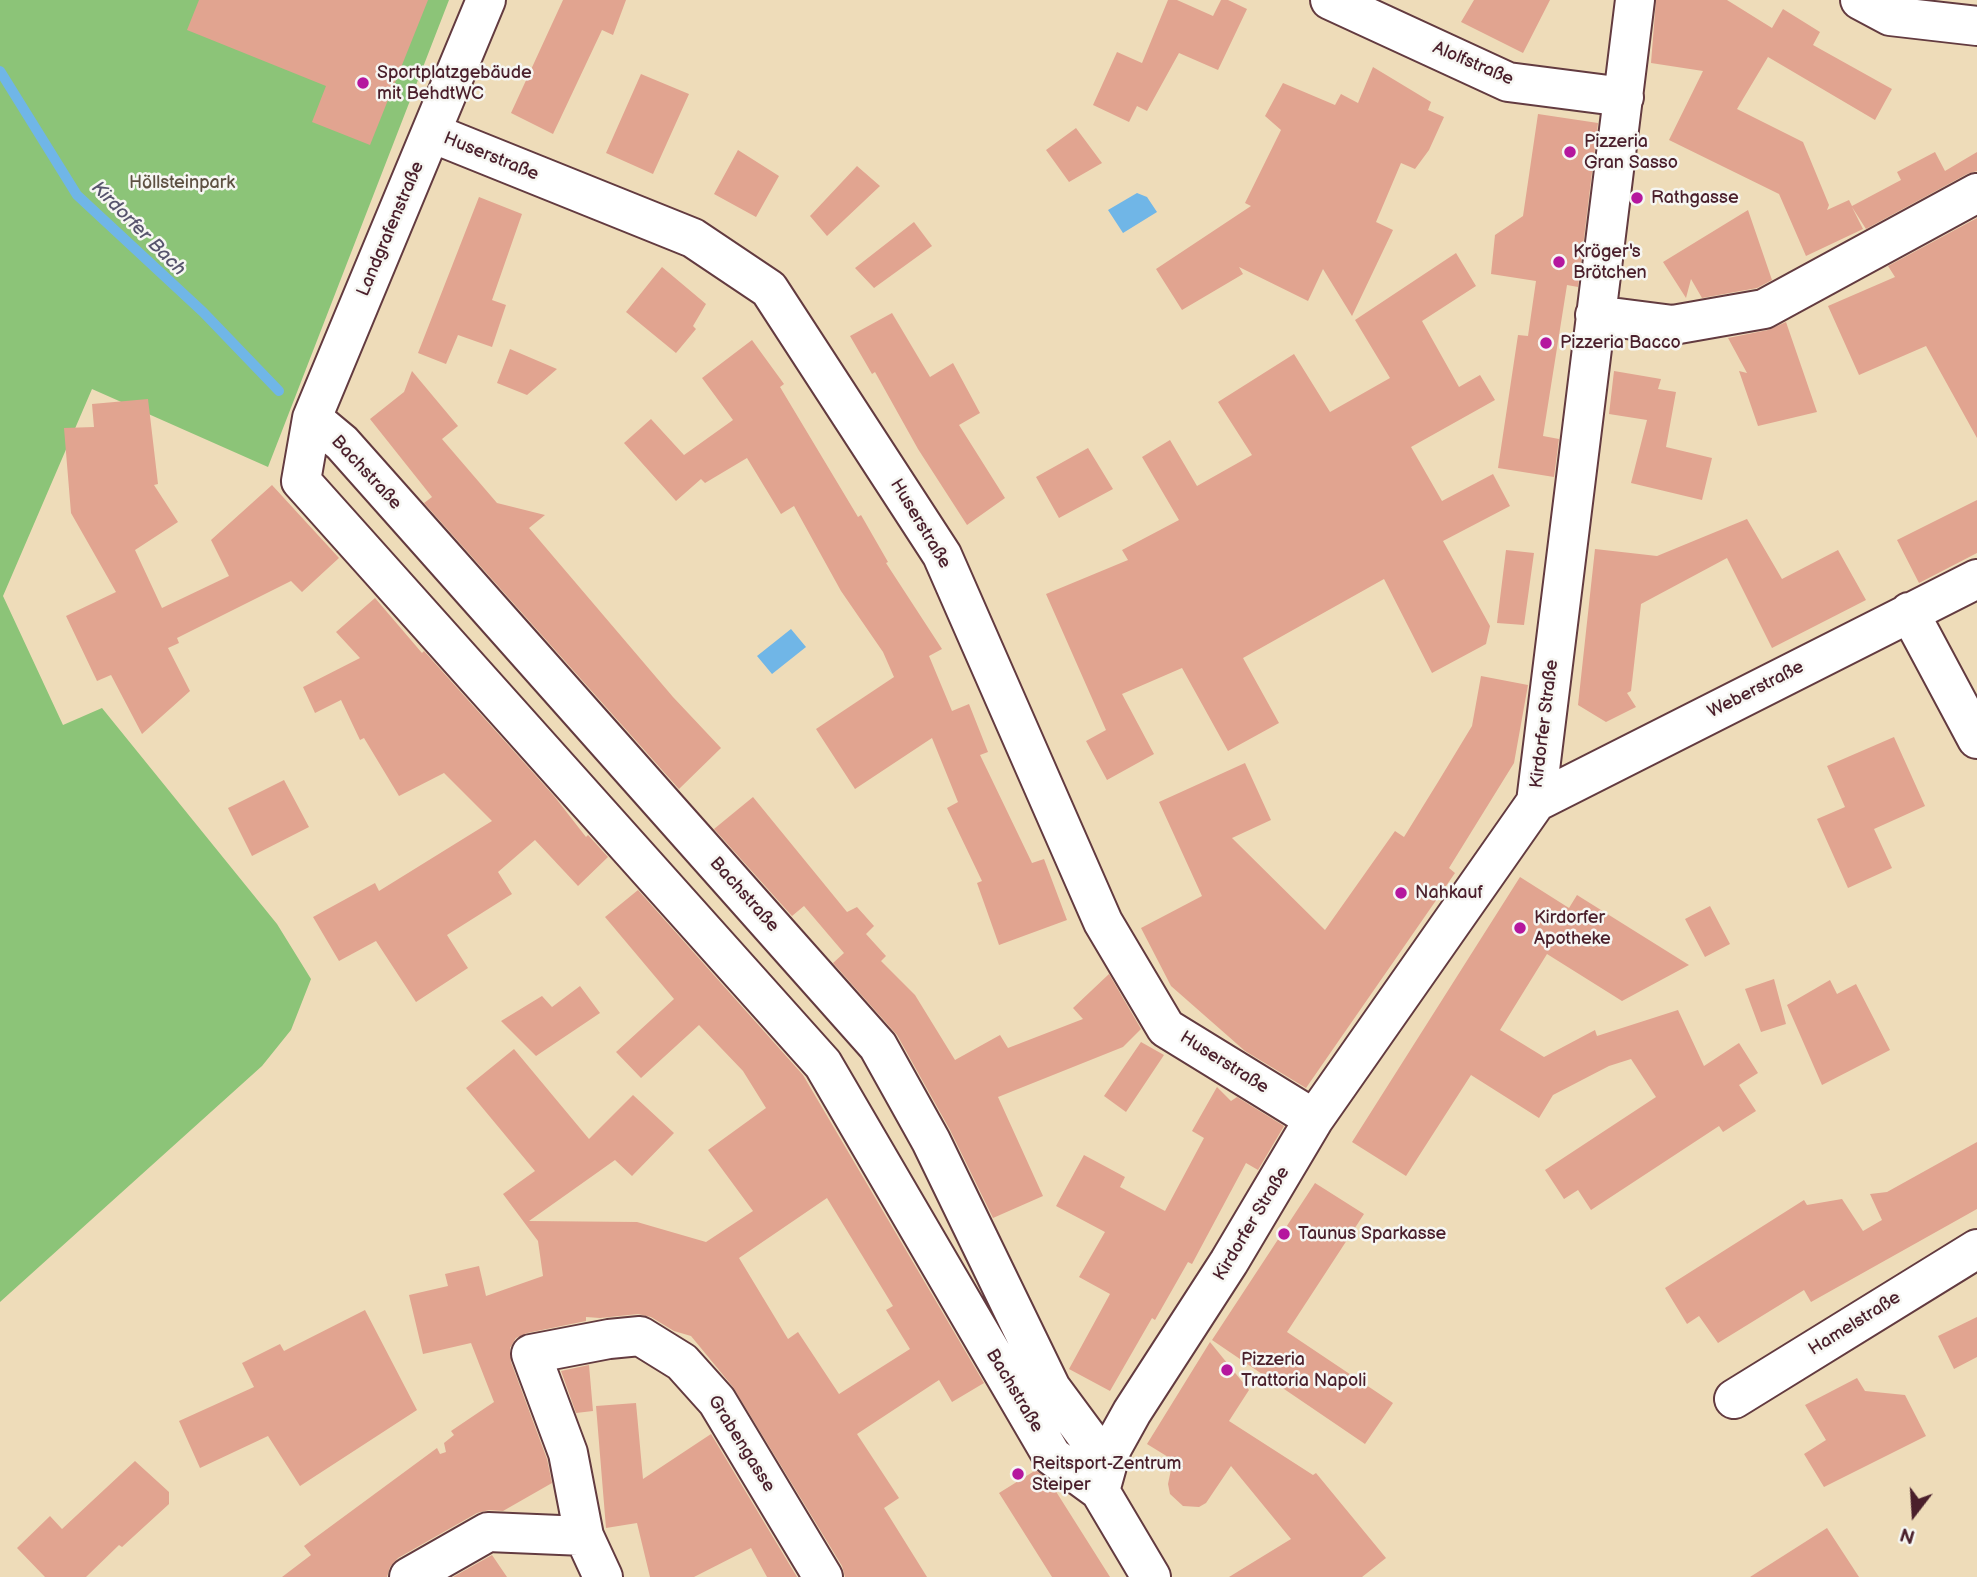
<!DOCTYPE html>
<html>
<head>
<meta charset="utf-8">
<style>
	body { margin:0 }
	#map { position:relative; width:1977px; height:1577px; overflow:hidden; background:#eedcb9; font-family:"Balsamiq Sans",sans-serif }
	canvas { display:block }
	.north { position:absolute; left:1879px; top:1479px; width:70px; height:70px; -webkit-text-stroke:5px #f6f6f2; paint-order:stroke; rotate:197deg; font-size:19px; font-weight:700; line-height:28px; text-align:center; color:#4a1f2b }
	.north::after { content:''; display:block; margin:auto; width:24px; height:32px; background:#4a1f2b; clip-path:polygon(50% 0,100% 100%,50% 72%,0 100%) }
</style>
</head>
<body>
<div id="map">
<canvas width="1977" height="1577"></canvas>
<div class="north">N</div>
</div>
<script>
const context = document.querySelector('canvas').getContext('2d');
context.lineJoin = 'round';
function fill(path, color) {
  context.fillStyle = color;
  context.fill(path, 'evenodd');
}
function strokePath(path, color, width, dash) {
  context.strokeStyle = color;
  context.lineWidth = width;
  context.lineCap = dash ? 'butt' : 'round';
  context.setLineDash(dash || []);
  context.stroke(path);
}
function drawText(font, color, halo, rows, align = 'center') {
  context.font = font + ' "Balsamiq Sans",sans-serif';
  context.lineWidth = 5;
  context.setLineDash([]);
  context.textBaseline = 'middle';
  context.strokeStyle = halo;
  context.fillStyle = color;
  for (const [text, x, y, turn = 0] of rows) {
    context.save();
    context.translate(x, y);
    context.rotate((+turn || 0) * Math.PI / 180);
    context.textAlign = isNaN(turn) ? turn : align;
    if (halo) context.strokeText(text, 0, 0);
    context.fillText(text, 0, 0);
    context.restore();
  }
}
const green = new Path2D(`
	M 0,0 L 449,0 L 268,467 L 92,389 L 3,596 L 63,725 L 102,708 L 277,924 L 311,979 L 291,1030 L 262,1066 L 0,1302 Z`);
const water = new Path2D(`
	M 1137,193 L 1147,197 L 1157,212 L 1123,233 L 1108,210 Z
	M 791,629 L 806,647 L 772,674 L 757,656 Z`);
const stream = new Path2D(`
	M 0,71 L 77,195 L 203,312 L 279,391`);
const building = new Path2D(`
	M 199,0 L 428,0 L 370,145 L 312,122 L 326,86 L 187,30 Z
	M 563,0 L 626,0 L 613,35 L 602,30 L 553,134 L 511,113 Z
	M 1168,0 L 1177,0 L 1213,16 L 1221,0 L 1228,0 L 1247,9 L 1218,70 L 1179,53 L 1147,111 L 1137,106 L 1129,122 L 1093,105 L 1117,52 L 1142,63 Z
	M 1474,0 L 1550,0 L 1523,53 L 1461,22 Z
	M 1656,0 L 1727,0 L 1772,28 L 1783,9 L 1820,32 L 1813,45 L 1892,89 L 1875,120 L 1768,57 L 1737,109 L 1803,142 L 1829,205 L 1827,210 L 1849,200 L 1852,206 L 1901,180 L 1897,172 L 1935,152 L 1945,171 L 1977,152 L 1977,171 L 1967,174 L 1866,229 L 1852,207 L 1863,229 L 1806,256 L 1779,194 L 1669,140 L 1703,71 L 1651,63 Z
	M 1373,67 L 1431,102 L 1428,110 L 1444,117 L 1429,150 L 1415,169 L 1401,163 L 1376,222 L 1393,230 L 1352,316 L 1323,269 L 1308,301 L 1239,267 L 1243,274 L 1182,310 L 1156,269 L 1251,206 L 1245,203 L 1281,130 L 1265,116 L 1283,83 L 1335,105 L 1341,94 L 1358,103 Z
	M 641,74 L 689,94 L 653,174 L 606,153 Z
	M 1538,114 L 1598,123 L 1578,287 L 1567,285 L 1543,436 L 1559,439 L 1554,477 L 1498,468 L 1518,335 L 1528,336 L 1536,281 L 1491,274 L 1495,235 L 1523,216 Z
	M 1076,128 L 1102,163 L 1069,182 L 1046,150 Z
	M 738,150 L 779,176 L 756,217 L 714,194 Z
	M 857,166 L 880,186 L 827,236 L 810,216 Z
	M 479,197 L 522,214 L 492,300 L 506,305 L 492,347 L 458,335 L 446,364 L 418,353 Z
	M 1748,210 L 1772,280 L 1757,288 L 1702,298 L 1691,279 L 1686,298 L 1663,262 Z
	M 1977,218 L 1977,438 L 1926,346 L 1859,375 L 1828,306 L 1895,277 L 1888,266 Z
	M 914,222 L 932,246 L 874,288 L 855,268 Z
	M 1456,253 L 1476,286 L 1422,321 L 1459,387 L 1480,375 L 1495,400 L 1411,447 L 1442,501 L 1493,474 L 1510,506 L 1443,541 L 1490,626 L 1486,644 L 1432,673 L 1384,579 L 1243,658 L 1279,723 L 1228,751 L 1182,668 L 1122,694 L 1154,754 L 1107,780 L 1086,741 L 1106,730 L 1046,594 L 1128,560 L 1122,550 L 1179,520 L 1142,457 L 1170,440 L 1197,486 L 1252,455 L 1218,402 L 1294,354 L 1330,412 L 1390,378 L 1355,320 Z
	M 662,267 L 706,304 L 693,326 L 696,329 L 676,353 L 626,312 Z
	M 892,313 L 930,377 L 953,363 L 980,413 L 959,425 L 1005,498 L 967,525 L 918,449 L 875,372 L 872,374 L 850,336 Z
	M 1786,322 L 1817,412 L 1758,426 L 1739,371 L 1747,373 L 1728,338 L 1768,330 Z
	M 752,340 L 784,384 L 780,387 L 858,517 L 861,515 L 888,562 L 886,563 L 942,649 L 929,656 L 952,711 L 969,704 L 988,752 L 980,755 L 1032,863 L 1044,859 L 1067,920 L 999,945 L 977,883 L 982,881 L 947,808 L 958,802 L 932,738 L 855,789 L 816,729 L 894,677 L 883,652 L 841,591 L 794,506 L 781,514 L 747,458 L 705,483 L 701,479 L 676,501 L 624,443 L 651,419 L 684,455 L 733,420 L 702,378 Z
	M 510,349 L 557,369 L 527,395 L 497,383 Z
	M 412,371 L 458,426 L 442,439 L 497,503 L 545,515 L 529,528 L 673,697 L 721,748 L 679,789 L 424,503 L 432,497 L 370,419 L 404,392 Z
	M 1614,371 L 1661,379 L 1658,389 L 1676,392 L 1666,447 L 1712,458 L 1702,500 L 1631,483 L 1647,420 L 1609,414 Z
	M 148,399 L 158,484 L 154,485 L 178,522 L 135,550 L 162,608 L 229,576 L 211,540 L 272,485 L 339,558 L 302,592 L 291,581 L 177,638 L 179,643 L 168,648 L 190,691 L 142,734 L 111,675 L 97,681 L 66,616 L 116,592 L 71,513 L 64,428 L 94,427 L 92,404 Z
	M 1088,448 L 1113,489 L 1059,518 L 1036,477 Z
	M 1977,500 L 1977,553 L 1919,583 L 1897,540 Z
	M 1747,519 L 1782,579 L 1838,550 L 1866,600 L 1772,648 L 1727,558 L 1641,604 L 1631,691 L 1627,693 L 1636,707 L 1606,722 L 1578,705 L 1595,549 L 1657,556 Z
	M 1506,550 L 1534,553 L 1524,625 L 1497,623 Z
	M 375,598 L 422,653 L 424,651 L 554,796 L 586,837 L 588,835 L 608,857 L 578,886 L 535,840 L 498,872 L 512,894 L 447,935 L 468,968 L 416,1002 L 376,941 L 339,961 L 313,917 L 375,883 L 379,891 L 492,821 L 444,773 L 399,796 L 364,738 L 360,740 L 341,700 L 315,713 L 303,687 L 360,658 L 336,632 Z
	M 1481,676 L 1528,685 L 1514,763 L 1449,868 L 1455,873 L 1306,1088 L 1245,1051 L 1171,986 L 1141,928 L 1202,896 L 1159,802 L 1245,763 L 1271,820 L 1232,838 L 1325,930 L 1395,831 L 1404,837 L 1438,782 L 1472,726 Z
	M 1894,737 L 1925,806 L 1874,829 L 1892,868 L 1848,888 L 1817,819 L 1845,807 L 1827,766 Z
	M 284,780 L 309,827 L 252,856 L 228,808 Z
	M 753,797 L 847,912 L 857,907 L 874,926 L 866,934 L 886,956 L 881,961 L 915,995 L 955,1060 L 1000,1035 L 1008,1048 L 1083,1019 L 1073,1008 L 1109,974 L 1141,1029 L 1123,1047 L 998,1097 L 1043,1196 L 993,1218 L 950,1130 L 897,1035 L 833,963 L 844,953 L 804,906 L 792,916 L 714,829 Z
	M 1520,877 L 1569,908 L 1577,895 L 1689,965 L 1622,1001 L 1547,954 L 1500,1030 L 1544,1057 L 1595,1030 L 1597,1036 L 1678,1010 L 1704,1066 L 1739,1043 L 1758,1073 L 1739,1085 L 1756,1111 L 1723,1132 L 1719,1126 L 1591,1210 L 1578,1190 L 1564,1199 L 1545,1170 L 1656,1097 L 1631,1059 L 1609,1066 L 1553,1095 L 1539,1118 L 1471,1075 L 1406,1176 L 1352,1142 Z
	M 638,890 L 803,1075 L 984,1383 L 952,1402 L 939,1380 L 857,1434 L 899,1498 L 884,1508 L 927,1577 L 845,1577 L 842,1566 L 733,1387 L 691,1336 L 674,1331 L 651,1317 L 638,1314 L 600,1318 L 586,1317 L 586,1321 L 527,1333 L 516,1338 L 510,1348 L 511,1362 L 547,1459 L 552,1483 L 503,1511 L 489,1510 L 477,1513 L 398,1558 L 390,1567 L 387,1577 L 282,1577 L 311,1555 L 304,1546 L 437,1448 L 440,1454 L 446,1452 L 444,1443 L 454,1435 L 451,1431 L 494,1402 L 471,1343 L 423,1354 L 409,1295 L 448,1286 L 445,1274 L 479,1266 L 486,1296 L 543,1276 L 538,1241 L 503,1194 L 535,1171 L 466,1088 L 514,1049 L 589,1139 L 633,1095 L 674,1133 L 632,1176 L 615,1160 L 529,1221 L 637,1222 L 706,1242 L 753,1211 L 708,1150 L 766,1108 L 743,1071 L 699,1025 L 641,1078 L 616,1052 L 674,999 L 605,917 ZM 827,1198 L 893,1306 L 886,1310 L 910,1349 L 839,1394 L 798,1332 L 788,1339 L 739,1258 Z
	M 1710,906 L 1730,944 L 1705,957 L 1685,919 Z
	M 1774,979 L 1786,1024 L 1761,1032 L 1745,989 Z
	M 1830,980 L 1837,994 L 1856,984 L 1890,1050 L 1822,1085 L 1787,1005 Z
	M 580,986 L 600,1013 L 536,1056 L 501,1021 L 542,996 L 552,1007 Z
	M 1141,1042 L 1164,1055 L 1126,1112 L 1104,1096 Z
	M 1217,1087 L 1231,1101 L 1237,1097 L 1284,1126 L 1258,1170 L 1246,1163 L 1192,1264 L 1188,1262 L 1155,1320 L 1152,1318 L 1110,1391 L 1069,1369 L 1110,1294 L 1079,1277 L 1105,1232 L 1056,1206 L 1084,1155 L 1125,1177 L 1120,1187 L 1165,1211 L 1204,1138 L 1192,1131 Z
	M 1977,1142 L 1977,1209 L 1811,1302 L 1804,1290 L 1718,1343 L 1699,1316 L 1687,1324 L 1665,1288 L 1804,1200 L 1807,1205 L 1842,1199 L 1863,1231 L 1882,1220 L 1870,1194 L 1887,1192 Z
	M 1315,1183 L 1364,1214 L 1287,1332 L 1393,1403 L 1365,1444 L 1212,1340 Z
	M 365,1310 L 417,1410 L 300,1486 L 268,1436 L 200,1468 L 179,1421 L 254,1387 L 242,1363 L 280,1344 L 284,1351 Z
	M 1977,1317 L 1977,1357 L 1954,1369 L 1938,1336 Z
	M 1210,1342 L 1249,1390 L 1229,1421 L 1313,1475 L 1316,1473 L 1386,1558 L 1362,1577 L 1229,1577 L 1291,1539 L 1231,1466 L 1206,1503 L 1199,1507 L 1183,1506 L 1170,1494 L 1168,1484 L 1173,1460 L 1147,1444 Z
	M 589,1365 L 593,1411 L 576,1413 L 561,1371 Z
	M 1857,1378 L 1865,1391 L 1905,1395 L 1926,1436 L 1824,1487 L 1804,1454 L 1826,1440 L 1805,1405 Z
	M 636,1403 L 643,1479 L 711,1434 L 797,1577 L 767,1577 L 751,1548 L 694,1577 L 650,1577 L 637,1523 L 606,1528 L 596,1406 Z
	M 135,1461 L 169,1492 L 169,1504 L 122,1547 L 119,1545 L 86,1577 L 45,1577 L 17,1548 L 50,1516 L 62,1529 Z
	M 1036,1470 L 1050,1482 L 1110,1577 L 1052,1577 L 999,1493 Z
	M 1827,1528 L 1859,1577 L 1750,1577 Z
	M 492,1555 L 507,1577 L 453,1577 Z`);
const minor = new Path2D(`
	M 486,0 L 312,418 L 301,481 L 823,1064 L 1052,1456 L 1100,1491
	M 1330,0 L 1508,82 L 1624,97
	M 1860,0 L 1890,16 L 1977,26
	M 432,133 L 693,238 L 769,289 L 942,555 L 1103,922 L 1166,1028 L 1314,1119
	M 1595,315 L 1673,325 L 1764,309 L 1977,193
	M 312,418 L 342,443 L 878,1046 L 931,1141 L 1051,1388 L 1088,1438 L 1100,1491 L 1151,1577
	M 1909,612 L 1977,739
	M 1536,802 L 1977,579
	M 1734,1399 L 1977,1249
	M 1100,1491 L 1112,1448 L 1132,1412 L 1229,1262 L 1314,1119 L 1536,802 L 1635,0
	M 409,1577 L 488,1532 L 584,1536
	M 603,1577 L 584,1536 L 568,1453 L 531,1354 L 609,1339 L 640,1336 L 682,1362 L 717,1401 L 823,1577`);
const markers = [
	[363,83,7,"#b5179e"],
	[1570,152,7,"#b5179e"],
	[1637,198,7,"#b5179e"],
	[1559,262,7,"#b5179e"],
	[1546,343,7,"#b5179e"],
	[1401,893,7,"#b5179e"],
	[1520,928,7,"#b5179e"],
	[1284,1234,7,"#b5179e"],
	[1227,1370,7,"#b5179e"],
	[1018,1474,7,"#b5179e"]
];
const streetNames = [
	["Alolfstraße",1473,64,23],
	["Huserstraße",491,157,22],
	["Landgrafenstraße",391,229,-67],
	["Bachstraße",366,473,47],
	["Huserstraße",920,524,59],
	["Weberstraße",1756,690,-27],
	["Kirdorfer Straße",1545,724,-83],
	["Bachstraße",744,895,48],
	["Huserstraße",1224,1063,32],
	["Kirdorfer Straße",1252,1224,-59],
	["Hamelstraße",1855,1324,-32],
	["Bachstraße",1014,1391,59],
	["Grabengasse",741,1444,58]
];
const poiNames = [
	["Sportplatzgebäude",377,73],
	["mit BehdtWC",377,94],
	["Pizzeria",1584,142],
	["Gran Sasso",1584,163],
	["Rathgasse",1651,198],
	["Kröger's",1573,252],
	["Brötchen",1573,273],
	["Pizzeria Bacco",1560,343],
	["Nahkauf",1415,893],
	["Kirdorfer",1534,918],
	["Apotheke",1534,939],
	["Taunus Sparkasse",1298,1234],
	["Pizzeria",1241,1360],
	["Trattoria Napoli",1241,1381],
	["Reitsport-Zentrum",1032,1464],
	["Steiper",1032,1485]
];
const parkNames = [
	["Höllsteinpark",182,183]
];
const waterNames = [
	["Kirdorfer Bach",138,229,45]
];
fill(green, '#8cc478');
fill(water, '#70b6e7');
strokePath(stream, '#70b6e7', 10);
fill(building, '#e1a490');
strokePath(minor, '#633b40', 42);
strokePath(minor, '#fff', 38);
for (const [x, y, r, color] of markers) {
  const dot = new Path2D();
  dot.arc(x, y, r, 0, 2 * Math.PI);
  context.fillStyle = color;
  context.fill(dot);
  strokePath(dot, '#f6f6f2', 2.5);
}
drawText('18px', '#4a1f2b', '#f6f6f2', streetNames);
drawText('18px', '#4a1f2b', '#f6f6f2', poiNames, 'left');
drawText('18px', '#5e5142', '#f6f6f2', parkNames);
drawText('italic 19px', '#57546d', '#f6f6f2', waterNames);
</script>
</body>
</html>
